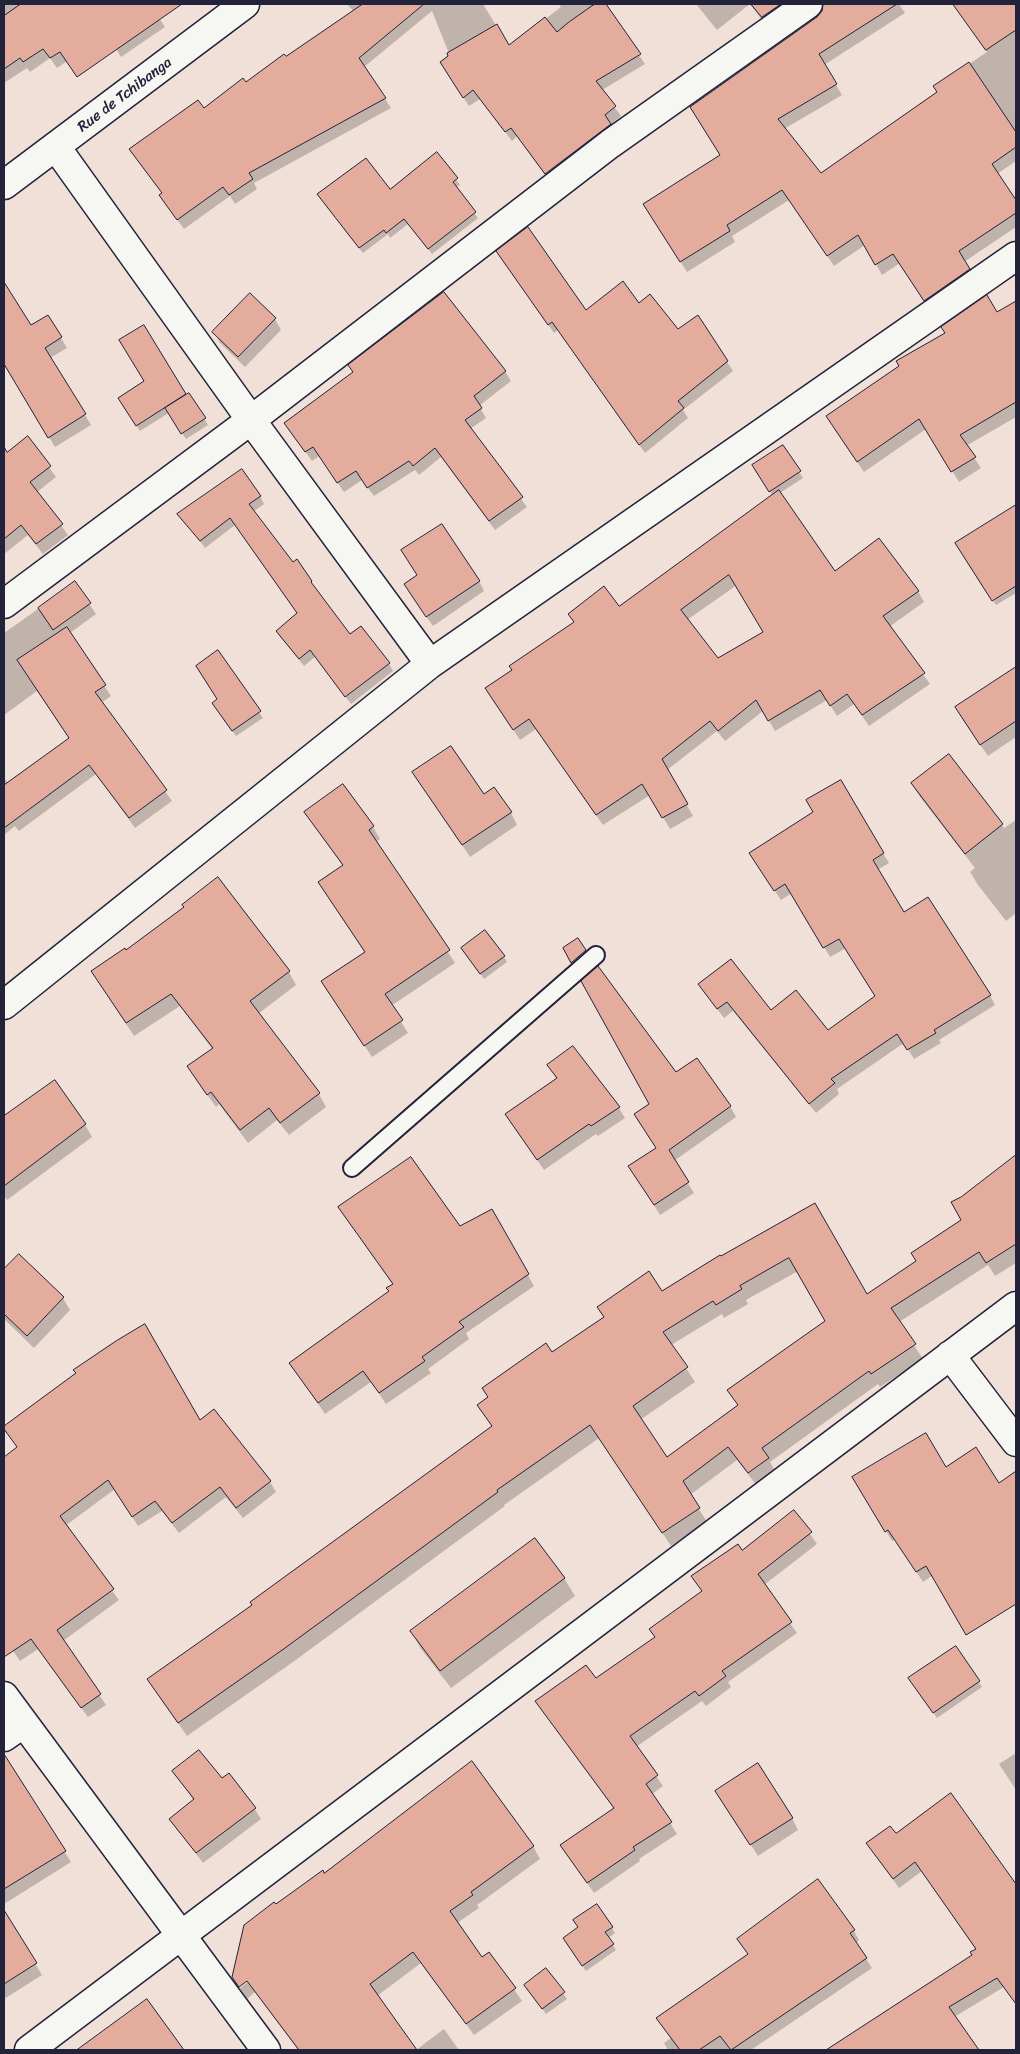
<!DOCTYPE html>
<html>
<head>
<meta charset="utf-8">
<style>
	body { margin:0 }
	#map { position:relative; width:1020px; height:2054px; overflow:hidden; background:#f1e0d8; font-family:Sriracha,sans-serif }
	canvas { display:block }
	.frame { position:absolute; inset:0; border:5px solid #22223b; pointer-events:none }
</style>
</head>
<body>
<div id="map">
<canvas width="1020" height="2054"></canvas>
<div class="frame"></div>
</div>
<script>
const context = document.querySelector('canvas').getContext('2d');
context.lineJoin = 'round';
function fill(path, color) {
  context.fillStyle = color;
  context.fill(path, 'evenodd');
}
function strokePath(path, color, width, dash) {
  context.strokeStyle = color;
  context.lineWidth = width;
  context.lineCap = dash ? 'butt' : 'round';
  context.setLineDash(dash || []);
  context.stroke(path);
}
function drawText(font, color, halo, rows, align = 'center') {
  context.font = font + ' Sriracha,sans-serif';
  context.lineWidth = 4;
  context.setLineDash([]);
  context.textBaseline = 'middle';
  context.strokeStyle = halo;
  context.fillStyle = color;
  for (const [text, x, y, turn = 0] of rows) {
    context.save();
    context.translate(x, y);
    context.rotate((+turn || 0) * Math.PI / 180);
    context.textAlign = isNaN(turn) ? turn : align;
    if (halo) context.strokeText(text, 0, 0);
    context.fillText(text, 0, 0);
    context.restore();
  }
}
const shadow = new Path2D(`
	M 4,4 L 44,4 L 79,53 L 57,68 L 50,58 L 30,72 L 27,68 L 4,83 Z
	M 90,4 L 157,4 L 152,7 L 165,27 L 121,57 Z
	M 347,4 L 483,4 L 509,47 L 561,7 L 558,4 L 605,4 L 645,64 L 602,90 L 621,116 L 610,125 L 615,134 L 551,183 L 517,136 L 512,141 L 480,99 L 469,106 L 447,72 L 450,56 L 432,11 L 364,67 L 391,108 L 254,183 L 257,189 L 235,204 L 230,196 L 184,229 L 166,204 L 163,194 L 130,149 L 204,110 L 286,58 L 354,12 Z
	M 696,4 L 750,4 L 717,30 Z
	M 750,4 L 799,4 L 771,32 Z
	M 838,4 L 899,4 L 905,13 L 824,65 L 842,95 L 784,129 L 821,175 L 938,93 L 935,87 L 987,52 L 953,4 L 1016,4 L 1016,161 L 997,174 L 1016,203 L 1016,227 L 964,262 L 975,280 L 931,311 L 900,263 L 882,275 L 865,245 L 834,266 L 789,200 L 732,236 L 735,242 L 687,272 L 650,214 L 722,156 L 820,15 Z
	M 437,154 L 460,185 L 455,188 L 478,218 L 432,254 L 408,224 L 390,238 L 388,234 L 363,253 L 318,195 L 390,191 Z
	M 498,252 L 586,311 L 639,305 L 678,331 L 698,317 L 733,371 L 683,410 L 688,418 L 645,453 L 558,330 L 554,333 Z
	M 5,286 L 30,327 L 48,317 L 61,338 L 67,348 L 50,358 L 91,425 L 55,447 L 4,364 Z
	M 1016,303 L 1016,417 L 966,446 L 981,468 L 959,482 L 926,429 L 864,472 L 833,427 L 997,314 Z
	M 275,319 L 281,330 L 245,367 L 220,343 L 214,332 Z
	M 143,327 L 185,396 L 189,394 L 208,425 L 186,439 L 169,413 L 140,431 L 123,404 L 145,382 Z
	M 505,371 L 511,381 L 479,406 L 486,418 L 470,429 L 527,507 L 495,530 L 441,457 L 419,475 L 415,470 L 374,496 L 362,480 L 344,492 L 319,456 L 312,461 L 285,423 L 354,372 Z
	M 28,438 L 56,477 L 37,492 L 68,535 L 43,554 L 28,535 L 4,554 L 4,456 Z
	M 783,447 L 803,478 L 780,493 L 834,572 L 918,591 L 924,602 L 889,627 L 930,684 L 869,726 L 854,704 L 837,716 L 827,700 L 775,731 L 763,711 L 725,741 L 717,731 L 667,770 L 693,816 L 670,829 L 650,795 L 603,825 L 536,729 L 520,740 L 493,700 L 773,496 L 757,471 ZM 737,585 L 765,632 L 718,660 L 687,620 Z
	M 260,496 L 264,504 L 253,512 L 293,563 L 296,561 L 350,636 L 389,664 L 393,671 L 351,704 L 315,657 L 304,666 L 282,639 L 277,632 L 298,614 L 235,525 L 205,548 L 179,514 Z
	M 1016,506 L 1016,593 L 996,605 L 956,544 Z
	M 418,576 L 479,581 L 484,591 L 433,626 L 411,595 Z
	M 75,583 L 96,614 L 70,633 L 111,696 L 101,703 L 172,801 L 135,828 L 96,774 L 19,831 L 15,826 L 4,835 L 4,778 L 8,783 L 70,739 L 37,691 L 4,715 L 4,633 Z
	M 217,652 L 263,718 L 236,736 L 217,709 L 219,699 Z
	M 1009,673 L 1016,683 L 1016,737 L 988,756 L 963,720 Z
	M 949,756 L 1004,828 L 1016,820 L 1016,913 L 1006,921 L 978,885 L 970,872 L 975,868 L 920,797 L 912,784 Z
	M 414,773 L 483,796 L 511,813 L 517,825 L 470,857 Z
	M 840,782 L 889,863 L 877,870 L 903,914 L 990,995 L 995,1005 L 939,1040 L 941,1043 L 914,1059 L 904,1043 L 837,1089 L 839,1094 L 816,1113 L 733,1011 L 724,1018 L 699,985 L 828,1032 L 876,997 L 846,948 L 830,957 L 792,893 L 781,900 L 756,863 L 815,813 Z
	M 343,786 L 373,827 L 380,839 L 376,842 L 455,963 L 391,1006 L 408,1033 L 372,1057 L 330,993 L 365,953 L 319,883 L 343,866 L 313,824 Z
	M 466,954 L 504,957 L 507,962 L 484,979 Z
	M 289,972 L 296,985 L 258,1014 L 319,1094 L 326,1107 L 289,1135 L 277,1120 L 248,1143 L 219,1104 L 216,1107 L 196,1079 L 213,1050 L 180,1006 L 134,1036 L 100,984 Z
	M 549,1065 L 619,1108 L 625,1118 L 598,1136 L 596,1134 L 544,1170 L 506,1115 L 557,1080 Z
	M 676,1074 L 730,1106 L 736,1117 L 674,1161 L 694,1193 L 660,1215 L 636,1177 L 657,1149 L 651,1105 Z
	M 4,1112 L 6,1115 L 85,1125 L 92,1137 L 7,1200 L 4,1195 Z
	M 1016,1157 L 1016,1263 L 995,1276 L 988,1265 L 899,1322 L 923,1359 L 880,1387 L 878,1384 L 770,1462 L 776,1472 L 757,1486 L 737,1460 L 690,1495 L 707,1522 L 671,1546 L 599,1438 L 504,1505 L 505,1506 L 293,1662 L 187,1736 L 157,1693 L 149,1680 L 254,1606 L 492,1427 L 479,1406 L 552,1354 L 815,1205 L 867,1296 L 917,1262 L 963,1221 L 962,1198 ZM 798,1271 L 827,1321 L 729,1390 L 739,1407 L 667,1459 L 640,1420 L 695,1382 L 671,1345 L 722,1314 L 724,1318 L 748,1304 L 746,1300 Z
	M 340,1208 L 460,1228 L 491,1210 L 534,1286 L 466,1333 L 469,1339 L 428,1369 L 431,1373 L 386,1404 L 371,1382 L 325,1414 L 291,1364 L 390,1292 L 393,1285 Z
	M 19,1255 L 63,1298 L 70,1310 L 34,1348 L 4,1319 L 4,1271 Z
	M 214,1411 L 270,1482 L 276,1492 L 243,1518 L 226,1497 L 179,1533 L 162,1511 L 138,1526 L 115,1489 L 65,1526 L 119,1600 L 63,1641 L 106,1705 L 88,1717 L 38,1649 L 20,1661 L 4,1638 L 4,1458 L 18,1448 L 4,1428 L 200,1422 Z
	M 946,1469 L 1012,1513 L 1016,1519 L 1016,1583 L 997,1558 L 933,1575 L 923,1582 L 895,1539 L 892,1541 L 854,1478 Z
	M 794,1511 L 817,1544 L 764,1585 L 797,1633 L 728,1682 L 731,1687 L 706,1706 L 702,1701 L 636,1747 L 663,1786 L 652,1794 L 677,1834 L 639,1859 L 640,1861 L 594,1893 L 568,1856 L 614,1809 L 537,1702 L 595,1680 L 656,1638 L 703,1592 L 693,1577 L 742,1552 Z
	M 564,1578 L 575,1596 L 451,1688 L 421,1649 L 411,1631 Z
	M 956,1648 L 982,1687 L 937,1718 L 913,1684 Z
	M 1016,1753 L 1016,1790 L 999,1764 Z
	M 4,1757 L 71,1862 L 4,1904 Z
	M 174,1772 L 222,1780 L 254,1808 L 261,1819 L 203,1863 L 170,1819 L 194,1801 Z
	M 951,1795 L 1016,1886 L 1016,1991 L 1010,1996 L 1004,1987 L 954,2017 L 978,2050 L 828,2050 L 973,1955 L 976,1950 L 922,1871 L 899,1888 L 868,1844 L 895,1835 Z
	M 724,1803 L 792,1818 L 798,1830 L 758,1856 Z
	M 533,1846 L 540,1859 L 477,1905 L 479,1908 L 457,1923 L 482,1958 L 489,1953 L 522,2001 L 474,2035 L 421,1963 L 377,1996 L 416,2050 L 444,2029 L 459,2050 L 298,2050 L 255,1992 L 247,1999 L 233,1977 L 275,1906 L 324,1874 ZM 253,1978 L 240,1988 L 240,1985 Z
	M 4,1912 L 42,1975 L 4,1999 Z
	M 612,1928 L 615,1933 L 608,1938 L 616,1950 L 586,1971 L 567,1944 Z
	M 854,1931 L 859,1940 L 856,1943 L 872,1968 L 751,2050 L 668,2050 L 664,2043 L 671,2038 L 664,2028 Z
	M 546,1969 L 567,1999 L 546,2014 L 529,1991 Z
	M 147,2001 L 183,2050 L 110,2050 L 106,2045 Z`);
const building = new Path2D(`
	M 21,4 L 182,4 L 77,77 L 60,52 L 50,58 L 43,49 L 23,62 L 20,58 L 4,69 L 4,16 Z
	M 363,4 L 424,4 L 359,58 L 386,98 L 249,173 L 253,179 L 229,195 L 223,187 L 177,220 L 159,195 L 162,193 L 129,149 L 198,100 L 204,108 L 243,78 L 246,82 L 284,54 L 286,56 Z
	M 595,4 L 606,4 L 641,54 L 596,81 L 616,106 L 605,115 L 611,124 L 545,174 L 511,128 L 505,132 L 473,90 L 463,98 L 440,62 L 448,56 L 447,53 L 497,24 L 509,45 L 545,17 L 557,32 L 569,22 Z
	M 751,4 L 781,4 L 762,17 Z
	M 823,4 L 897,4 L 819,54 L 837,84 L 778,119 L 821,173 L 937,92 L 933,86 L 969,62 L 1016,132 L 1016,147 L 992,164 L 1016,200 L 1016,213 L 959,251 L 970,269 L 924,301 L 893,254 L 875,265 L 858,235 L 827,256 L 782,190 L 727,225 L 730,231 L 680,262 L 643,204 L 720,155 L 690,107 L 817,17 L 822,11 Z
	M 953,4 L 1016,4 L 1016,30 L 986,50 Z
	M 437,152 L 458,178 L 453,182 L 476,212 L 428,249 L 404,219 L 386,233 L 384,230 L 359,248 L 317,194 L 366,158 L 390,189 Z
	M 528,227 L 586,310 L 623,281 L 639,303 L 650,294 L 678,329 L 698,315 L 728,361 L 678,401 L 684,408 L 639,445 L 552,322 L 548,325 L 496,251 Z
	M 4,282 L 31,325 L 48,315 L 62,337 L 45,348 L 86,414 L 48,438 L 4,364 Z
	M 444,292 L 506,371 L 474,396 L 482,408 L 465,420 L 523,497 L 489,521 L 435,448 L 413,466 L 409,461 L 367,488 L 356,471 L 337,483 L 313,447 L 305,452 L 284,423 L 353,372 L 348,365 Z
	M 250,293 L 276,318 L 238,357 L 212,332 Z
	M 987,295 L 997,312 L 1016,301 L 1016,402 L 960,435 L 976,457 L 951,472 L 919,419 L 857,462 L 826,416 L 899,366 L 896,361 L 945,333 L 941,327 Z
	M 144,325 L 186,394 L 136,426 L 118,398 L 144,381 L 119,340 Z
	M 189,393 L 206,418 L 181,434 L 165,408 Z
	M 28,436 L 51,466 L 30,482 L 63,524 L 36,544 L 21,525 L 4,539 L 4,447 L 7,452 Z
	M 783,445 L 801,471 L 769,492 L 752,465 Z
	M 242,469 L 261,496 L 249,504 L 293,562 L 297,559 L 312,581 L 311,582 L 350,634 L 361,626 L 390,663 L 345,697 L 310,650 L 299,659 L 276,631 L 297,613 L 230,518 L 200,541 L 177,514 Z
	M 779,490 L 835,571 L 879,538 L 919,591 L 883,616 L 925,673 L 862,715 L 847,694 L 830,706 L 820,690 L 768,721 L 756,700 L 718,731 L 710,721 L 662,759 L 688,804 L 662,818 L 642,784 L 596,815 L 529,719 L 513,730 L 485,688 L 512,670 L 509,666 L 574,622 L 568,614 L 604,586 L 619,606 ZM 729,575 L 763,632 L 718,658 L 681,610 Z
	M 1016,505 L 1016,586 L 992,601 L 955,543 Z
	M 442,524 L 480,581 L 426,617 L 404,584 L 417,575 L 401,550 Z
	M 75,581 L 91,603 L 53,630 L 38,608 Z
	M 67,627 L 106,685 L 95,692 L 167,790 L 129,818 L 89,765 L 4,828 L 4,785 L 69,738 L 17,660 Z
	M 218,650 L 261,711 L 232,731 L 212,703 L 217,699 L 196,666 Z
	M 1016,667 L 1016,721 L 980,745 L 955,707 Z
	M 451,746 L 484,794 L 494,787 L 512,812 L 462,845 L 412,772 Z
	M 949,754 L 1003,824 L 965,854 L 911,783 Z
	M 841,780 L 884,853 L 873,860 L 904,912 L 928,897 L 991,995 L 934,1030 L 936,1033 L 907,1050 L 897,1034 L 831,1079 L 835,1083 L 809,1104 L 727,1002 L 717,1009 L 698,984 L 731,959 L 771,1010 L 796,990 L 828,1030 L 875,996 L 839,939 L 823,948 L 785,884 L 774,891 L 749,853 L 813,812 L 806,800 Z
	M 343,784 L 374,826 L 369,830 L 450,950 L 385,994 L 403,1020 L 364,1046 L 321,981 L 365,952 L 318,882 L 343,865 L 304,812 Z
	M 218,877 L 290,971 L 250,1001 L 320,1093 L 280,1123 L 269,1108 L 240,1130 L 211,1092 L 207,1095 L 187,1066 L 213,1048 L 171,994 L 126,1023 L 91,971 L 125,948 L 126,950 L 184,907 L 182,905 Z
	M 485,930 L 505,956 L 480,974 L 461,948 Z
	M 578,938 L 586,950 L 571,963 L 563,948 Z
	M 598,966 L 676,1072 L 697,1058 L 731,1106 L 669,1150 L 689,1182 L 654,1205 L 628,1166 L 656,1148 L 634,1114 L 649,1104 L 581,981 Z
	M 573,1046 L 620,1107 L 591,1126 L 589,1124 L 537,1160 L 505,1114 L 557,1078 L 547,1065 Z
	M 55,1080 L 86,1124 L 4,1186 L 4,1116 Z
	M 1016,1155 L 1016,1244 L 986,1263 L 979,1252 L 891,1308 L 916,1344 L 871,1374 L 869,1371 L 762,1448 L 769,1458 L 748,1473 L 728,1447 L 683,1481 L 700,1508 L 662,1533 L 590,1425 L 497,1490 L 498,1492 L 285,1648 L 178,1723 L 147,1679 L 252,1605 L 250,1602 L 492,1426 L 477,1405 L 488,1397 L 482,1388 L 546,1343 L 552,1352 L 604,1317 L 597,1307 L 649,1271 L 662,1291 L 720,1255 L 721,1256 L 815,1203 L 867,1294 L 916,1261 L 911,1253 L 961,1220 L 951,1202 L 961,1197 ZM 789,1258 L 825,1321 L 727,1390 L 738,1405 L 667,1457 L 633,1406 L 688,1367 L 663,1332 L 713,1301 L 716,1305 L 742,1289 L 740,1286 Z
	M 411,1157 L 460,1226 L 492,1209 L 529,1274 L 459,1322 L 464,1327 L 422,1357 L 425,1361 L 379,1393 L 363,1371 L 318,1403 L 289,1363 L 389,1291 L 386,1288 L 393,1284 L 338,1207 Z
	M 19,1254 L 64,1297 L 27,1336 L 4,1314 L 4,1269 Z
	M 145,1324 L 200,1420 L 214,1409 L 271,1481 L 236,1508 L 220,1487 L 172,1523 L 155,1501 L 132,1517 L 108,1480 L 60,1516 L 114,1589 L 57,1630 L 101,1694 L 81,1708 L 31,1639 L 4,1657 L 4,1457 L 17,1447 L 4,1429 L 4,1426 L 76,1373 L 73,1370 L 116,1341 Z
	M 926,1433 L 946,1467 L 976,1447 L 999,1483 L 1016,1471 L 1016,1604 L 966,1635 L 926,1566 L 916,1572 L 888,1530 L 885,1532 L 852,1477 Z
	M 794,1510 L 812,1532 L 758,1574 L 792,1622 L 722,1671 L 726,1676 L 699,1696 L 695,1691 L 630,1736 L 658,1775 L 646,1784 L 672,1822 L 633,1847 L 635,1850 L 587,1883 L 560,1845 L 614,1808 L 535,1701 L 586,1665 L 596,1678 L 655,1637 L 649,1629 L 702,1591 L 691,1576 L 738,1544 L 742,1550 Z
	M 535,1538 L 565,1578 L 440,1671 L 410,1631 Z
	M 956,1646 L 980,1681 L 933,1713 L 908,1678 Z
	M 199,1750 L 222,1778 L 229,1773 L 256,1808 L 196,1853 L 169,1819 L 194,1799 L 172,1771 Z
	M 4,1754 L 66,1851 L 4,1889 Z
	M 472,1761 L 534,1846 L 471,1892 L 473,1895 L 450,1911 L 482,1957 L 489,1952 L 516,1988 L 466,2024 L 413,1952 L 370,1984 L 417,2050 L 299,2050 L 247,1981 L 239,1987 L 232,1977 L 244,1925 L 274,1902 L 276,1904 L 323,1870 L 324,1873 Z
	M 758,1763 L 793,1818 L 750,1845 L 715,1791 Z
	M 951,1793 L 1016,1884 L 1016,2004 L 997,1978 L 949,2007 L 979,2050 L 826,2050 L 972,1955 L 970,1952 L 976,1949 L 915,1862 L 893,1879 L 866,1843 L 890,1826 L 896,1833 Z
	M 818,1879 L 855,1930 L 850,1933 L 867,1958 L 731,2050 L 720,2036 L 699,2050 L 680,2050 L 656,2018 L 748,1954 L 737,1939 Z
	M 597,1904 L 613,1927 L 605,1932 L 614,1944 L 582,1966 L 563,1938 L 578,1927 L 573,1920 Z
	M 4,1910 L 37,1963 L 4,1984 Z
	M 546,1968 L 565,1992 L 542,2009 L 524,1985 Z
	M 147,1999 L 184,2050 L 77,2050 Z`);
const service = new Path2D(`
	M 352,1168 L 596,955`);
const minor = new Path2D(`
	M 56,147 L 251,420 L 430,664
	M 4,604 L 251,420 L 610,144 L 808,4
	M 4,1005 L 430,664 L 1016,256
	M 950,1355 L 1016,1442
	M 4,1696 L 266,2050
	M 4,1737 L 24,1723
	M 29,2050 L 1016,1306`);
const tertiary = new Path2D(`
	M 4,185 L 245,4`);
const streetNames = [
	["Rue de Tchibanga",125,95,-37]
];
fill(shadow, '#0003');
fill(building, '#e4ac9c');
strokePath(building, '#22223b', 1);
strokePath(service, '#22223b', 20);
strokePath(minor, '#22223b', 31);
strokePath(tertiary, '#22223b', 31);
strokePath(service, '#f6f6f2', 16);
strokePath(minor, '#f6f6f2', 28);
strokePath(tertiary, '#f6f6f2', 28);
drawText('15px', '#22223b', '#f6f6f2', streetNames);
</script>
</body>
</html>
